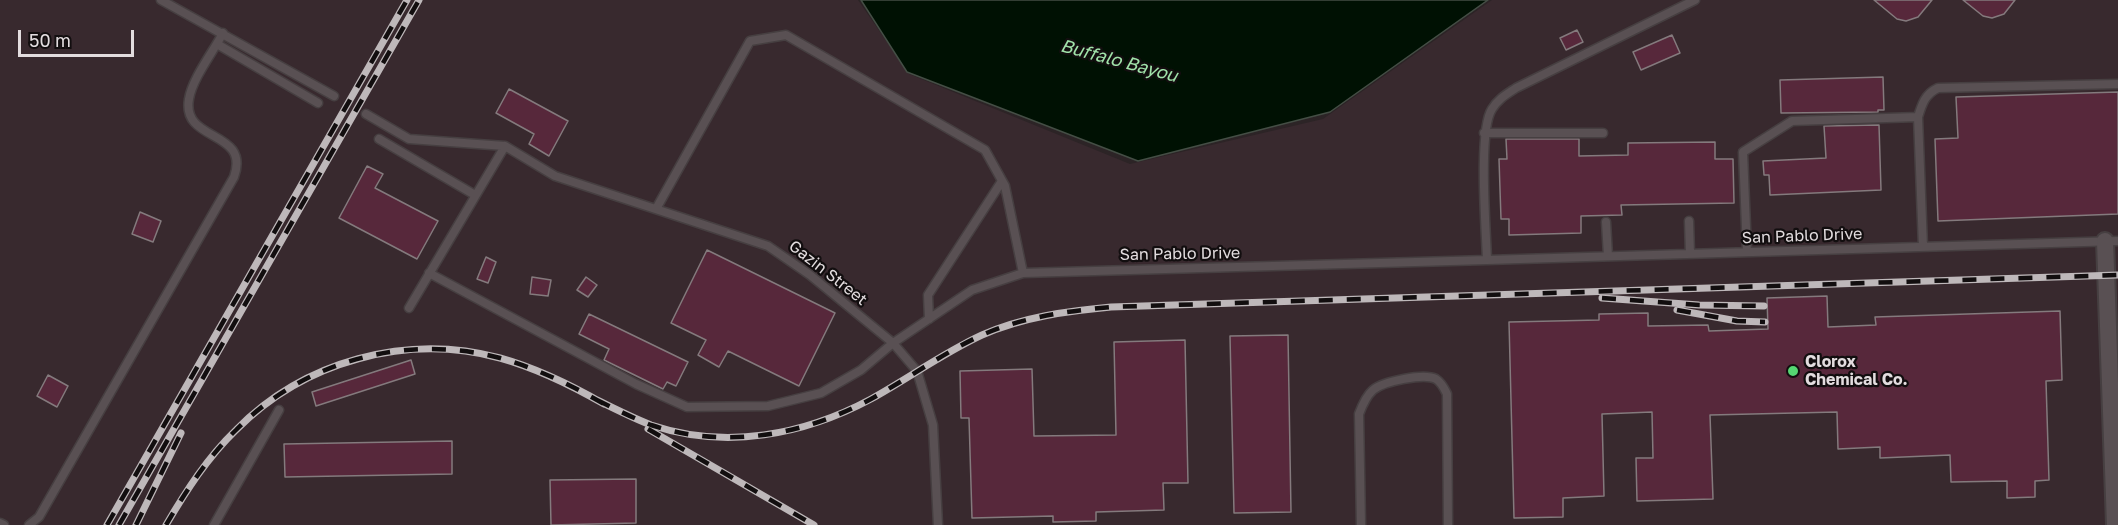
<!DOCTYPE html>
<html>
<head>
<meta charset="utf-8">
<style>
	body { margin:0 }
	#map { position:relative; width:2118px; height:525px; overflow:hidden; background:#2c2426; font-family:"Golos Text",sans-serif }
	canvas { display:block }
	.scale { position:absolute; left:18px; top:30px; width:116px; height:27px; box-sizing:border-box; border:3px solid #e3dddf; border-top:0; padding-left:8px; font-size:18px; line-height:21px; white-space:nowrap; color:#e3dddf; -webkit-text-stroke:4px #120e0f; paint-order:stroke }
</style>
</head>
<body>
<div id="map">
<canvas width="2118" height="525"></canvas>
<div class="scale">50 m</div>
</div>
<script>
const context = document.querySelector('canvas').getContext('2d');
context.lineJoin = 'round';
function fill(path, color) {
  context.fillStyle = color;
  context.fill(path, 'evenodd');
}
function strokePath(path, color, width, dash) {
  context.strokeStyle = color;
  context.lineWidth = width;
  context.lineCap = dash ? 'butt' : 'round';
  context.setLineDash(dash || []);
  context.stroke(path);
}
function drawText(font, color, halo, rows, align = 'center') {
  context.font = font + ' "Golos Text",sans-serif';
  context.lineWidth = 4.5;
  context.setLineDash([]);
  context.textBaseline = 'middle';
  context.strokeStyle = halo;
  context.fillStyle = color;
  for (const [text, x, y, turn = 0] of rows) {
    context.save();
    context.translate(x, y);
    context.rotate((+turn || 0) * Math.PI / 180);
    context.textAlign = isNaN(turn) ? turn : align;
    if (halo) context.strokeText(text, 0, 0);
    context.fillText(text, 0, 0);
    context.restore();
  }
}
const built = new Path2D(`
	M 0,0 L 858,0 L 909,74 L 1130,164 L 1323,119 L 1492,0 L 2118,0 L 2118,525 L 0,525 Z`);
const water = new Path2D(`
	M 861,0 L 1488,0 L 1330,112 L 1138,161 L 907,72 Z`);
const building = new Path2D(`
	M 1874,0 L 1932,0 L 1918,17 L 1906,21 L 1897,19 Z
	M 1963,0 L 2015,0 L 2004,14 L 1992,18 L 1983,16 Z
	M 1577,30 L 1583,42 L 1566,50 L 1560,38 Z
	M 1672,35 L 1680,53 L 1641,70 L 1633,52 Z
	M 1883,77 L 1884,110 L 1878,110 L 1878,112 L 1781,113 L 1780,80 Z
	M 509,89 L 568,121 L 549,156 L 529,144 L 534,134 L 496,113 Z
	M 2118,92 L 2118,214 L 1938,221 L 1935,139 L 1958,138 L 1956,97 Z
	M 1879,125 L 1881,190 L 1770,195 L 1769,175 L 1764,175 L 1763,161 L 1826,158 L 1824,126 Z
	M 1506,139 L 1579,139 L 1579,156 L 1628,155 L 1628,143 L 1715,142 L 1715,159 L 1733,159 L 1734,203 L 1621,205 L 1622,215 L 1581,216 L 1581,233 L 1509,235 L 1509,219 L 1501,219 L 1499,159 L 1507,159 Z
	M 367,166 L 383,174 L 375,188 L 438,221 L 417,259 L 339,218 Z
	M 140,212 L 161,221 L 153,242 L 132,234 Z
	M 707,250 L 835,313 L 799,386 L 728,351 L 719,367 L 698,355 L 706,340 L 671,323 Z
	M 486,257 L 496,262 L 488,283 L 477,279 Z
	M 532,277 L 551,280 L 548,296 L 530,294 Z
	M 586,277 L 597,285 L 588,297 L 577,290 Z
	M 1827,296 L 1828,327 L 1876,325 L 1875,317 L 2060,311 L 2062,380 L 2046,381 L 2049,480 L 2035,481 L 2035,497 L 2007,498 L 2007,481 L 1951,482 L 1950,455 L 1880,458 L 1880,447 L 1838,449 L 1837,412 L 1710,415 L 1713,499 L 1637,501 L 1636,458 L 1653,458 L 1652,412 L 1602,414 L 1604,496 L 1563,498 L 1563,517 L 1514,518 L 1509,322 L 1599,320 L 1599,314 L 1648,313 L 1648,326 L 1708,325 L 1709,331 L 1768,329 L 1767,298 Z
	M 589,314 L 688,362 L 676,386 L 667,382 L 663,389 L 604,360 L 609,349 L 579,334 Z
	M 1288,335 L 1291,512 L 1234,513 L 1230,336 Z
	M 1185,340 L 1188,483 L 1163,483 L 1164,510 L 1096,512 L 1096,521 L 1053,522 L 1053,516 L 972,518 L 969,418 L 961,418 L 960,371 L 1032,369 L 1034,436 L 1116,435 L 1114,342 Z
	M 411,360 L 415,374 L 316,406 L 312,392 Z
	M 48,375 L 68,386 L 57,407 L 37,396 Z
	M 452,441 L 452,474 L 285,477 L 284,444 Z
	M 636,479 L 636,523 L 551,525 L 550,480 Z`);
const lane = new Path2D(`
	M 161,0 L 334,96
	M 1695,0 L 1516,88 C 1507,94 1498,99 1492,109 C 1478,130 1486,229 1487,260 L 2118,241
	M 217,44 L 318,103
	M 366,114 L 409,139 L 505,146 L 555,176 L 768,246 L 810,275 L 893,343 L 917,371 L 933,425 L 938,525
	M 1918,117 C 1922,104 1925,94 1938,88 L 2118,84
	M 1484,133 L 1603,133
	M 379,139 L 475,195
	M 656,209 L 750,41 L 786,35 L 985,150 L 1005,186 L 1023,273
	M 1689,221 L 1690,254
	M 1606,222 L 1608,256
	M 1747,252 L 1743,152 L 1792,121 L 1918,117 L 1923,247
	M 429,273 L 636,384 L 687,407 L 768,406 L 821,393 L 861,370 L 893,343 L 972,290 L 1023,273 L 1487,260
	M 409,308 L 505,146
	M 929,319 L 928,295 L 1002,181
	M 0,523 L 4,525
	M 29,525 L 39,517 L 234,177 C 251,129 181,143 189,99 C 192,79 213,52 223,33
	M 214,525 L 279,410
	M 1361,525 L 1359,414 C 1362,406 1366,396 1373,390 C 1384,381 1424,373 1436,379 C 1442,383 1444,388 1447,394 L 1448,525`);
const street = new Path2D(`
	M 2105,241 L 2115,525`);
const rail = new Path2D(`
	M 1602,298 L 1699,305 L 1764,306
	M 1677,310 L 1737,321 L 1765,322
	M 597,400 C 615,409 633,418 651,425 C 726,450 804,435 871,399 C 909,378 943,353 982,335 C 1023,317 1067,311 1111,307 L 2118,275
	M 648,429 L 814,525
	M 107,525 L 407,0
	M 119,525 L 419,0
	M 136,525 L 181,433
	M 166,525 C 186,491 207,458 236,430 C 304,361 406,333 500,358 C 536,368 571,385 604,404`);
const markers = [
	[1793,371,6,"#55d672"]
];
const streetNames = [
	["San Pablo Drive",1802,236,-2],
	["San Pablo Drive",1180,254,-1],
	["Gazin Street",828,273,38]
];
const poiNames = [
	["Clorox",1805,362],
	["Chemical Co.",1805,380]
];
const waterNames = [
	["Buffalo Bayou",1119,61,15]
];
fill(built, '#38292e');
fill(water, '#001103');
strokePath(water, '#444e45', 1.5);
fill(building, '#57283b');
strokePath(building, '#847a7d', 1.5);
strokePath(lane, '#463f41', 11);
strokePath(street, '#463f41', 20);
strokePath(lane, '#595053', 8);
strokePath(street, '#595053', 16);
strokePath(rail, '#beb8ba', 7);
strokePath(rail, '#120e0f', 4.5, [14]);
for (const [x, y, r, color] of markers) {
  const dot = new Path2D();
  dot.arc(x, y, r, 0, 2 * Math.PI);
  context.fillStyle = color;
  context.fill(dot);
  strokePath(dot, '#120e0f', 2);
}
drawText('16px', '#e3dddf', '#120e0f', streetNames);
drawText('bold 16px', '#e3dddf', '#120e0f', poiNames, 'left');
drawText('italic 18px', '#a1e3aa', '#120e0f', waterNames);
</script>
</body>
</html>
